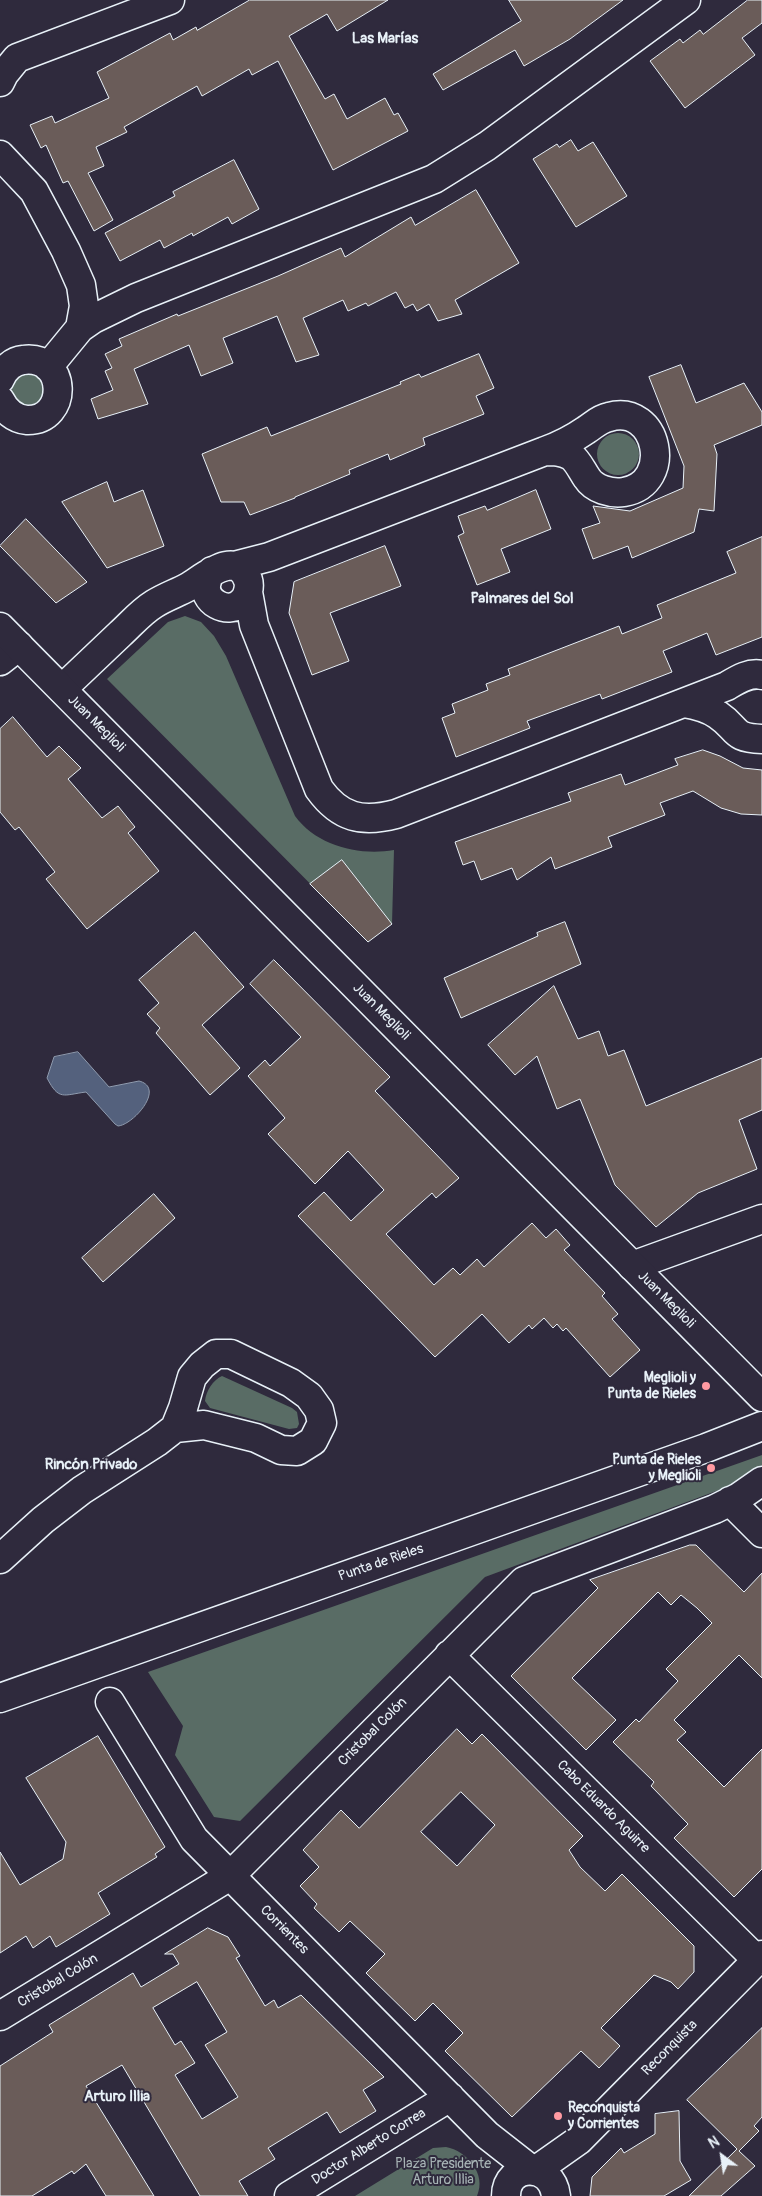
<!DOCTYPE html>
<html>
<head>
<meta charset="utf-8">
<style>
	body { margin:0 }
	#map { position:relative; width:762px; height:2196px; overflow:hidden; background:#2f2a3d; font-family:Pangolin,sans-serif }
	canvas { display:block }
	.north { position:absolute; left:697px; top:2131px; width:50px; height:50px; -webkit-text-stroke:4px #2f2a3d; paint-order:stroke; rotate:329deg; font-size:14px; font-weight:700; line-height:20px; text-align:center; color:#e8f1f8 }
	.north::after { content:''; display:block; margin:auto; width:18px; height:22px; background:#e8f1f8; clip-path:polygon(50% 0,100% 100%,50% 72%,0 100%) }
</style>
</head>
<body>
<div id="map">
<canvas width="762" height="2196"></canvas>
<div class="north">N</div>
</div>
<script>
const context = document.querySelector('canvas').getContext('2d');
context.lineJoin = 'round';
function fill(path, color) {
  context.fillStyle = color;
  context.fill(path, 'evenodd');
}
function strokePath(path, color, width, dash) {
  context.strokeStyle = color;
  context.lineWidth = width;
  context.lineCap = dash ? 'butt' : 'round';
  context.setLineDash(dash || []);
  context.stroke(path);
}
function drawText(font, color, halo, rows, align = 'center') {
  context.font = font + ' Pangolin,sans-serif';
  context.lineWidth = 4;
  context.setLineDash([]);
  context.textBaseline = 'middle';
  context.strokeStyle = halo;
  context.fillStyle = color;
  for (const [text, x, y, turn = 0] of rows) {
    context.save();
    context.translate(x, y);
    context.rotate((+turn || 0) * Math.PI / 180);
    context.textAlign = isNaN(turn) ? turn : align;
    if (halo) context.strokeText(text, 0, 0);
    context.fillText(text, 0, 0);
    context.restore();
  }
}
const green = new Path2D(`
	M12 389a16 16 0 1 1 32 0a16 16 0 1 1-32 0Z
	M597 454a21 21 0 1 1 42 0a21 21 0 1 1-42 0Z
	M 185,616 L 201,622 L 214,636 L 226,656 L 295,816 C 317,846 359,856 394,850 L 392,924 L 368,942 L 107,679 L 168,622 Z
	M 222,1376 L 292,1408 L 297,1412 L 299,1424 L 297,1428 L 289,1429 L 210,1408 L 205,1401 C 206,1391 213,1380 222,1376 Z
	M 762,1455 L 762,1472 L 754,1477 L 485,1577 L 240,1821 L 214,1817 L 175,1755 L 183,1726 L 148,1672 Z
	M 446,2147 C 467,2151 487,2174 477,2196 L 355,2196 L 433,2148 Z`);
const water = new Path2D(`
	M 78,1052 L 109,1087 L 139,1081 C 166,1088 133,1125 118,1126 L 115,1124 L 86,1092 C 63,1095 59,1101 47,1078 L 54,1057 Z`);
const building = new Path2D(`
	M 250,0 L 388,0 L 337,31 L 327,14 L 289,36 L 325,99 L 334,94 L 347,119 L 385,98 L 394,115 L 398,113 L 408,131 L 333,170 L 278,61 L 252,75 L 249,69 L 202,96 L 197,86 L 124,127 L 127,132 L 96,147 L 104,166 L 88,173 L 113,220 L 94,231 L 68,181 L 63,183 L 46,145 L 41,148 L 30,125 L 52,116 L 55,123 L 109,98 L 97,72 L 170,33 L 173,40 L 196,27 L 197,30 Z
	M 509,0 L 623,0 L 570,39 L 524,66 L 515,50 L 443,90 L 433,74 L 521,21 Z
	M 748,0 L 762,0 L 762,23 L 742,38 L 755,55 L 685,108 L 650,61 L 680,39 L 683,43 L 700,30 L 703,34 Z
	M 571,140 L 578,151 L 593,142 L 627,196 L 576,227 L 533,159 L 557,144 L 559,147 Z
	M 234,160 L 259,209 L 232,224 L 228,217 L 193,236 L 192,233 L 164,248 L 160,240 L 120,261 L 105,233 L 175,196 L 173,192 Z
	M 476,190 L 519,263 L 455,300 L 462,314 L 438,321 L 429,304 L 417,311 L 413,304 L 405,308 L 396,292 L 368,306 L 366,303 L 348,311 L 343,300 L 303,318 L 319,355 L 296,362 L 277,316 L 223,338 L 233,363 L 201,376 L 189,345 L 134,369 L 148,404 L 98,419 L 91,399 L 113,390 L 105,371 L 112,368 L 105,354 L 122,346 L 119,339 L 177,314 L 178,316 L 278,276 L 341,248 L 345,257 L 411,217 L 415,225 Z
	M 479,354 L 494,388 L 476,396 L 484,414 L 423,438 L 425,445 L 390,460 L 388,454 L 349,470 L 350,474 L 295,497 L 295,498 L 250,515 L 244,502 L 221,502 L 202,454 L 267,427 L 271,436 L 401,384 L 400,382 L 419,374 L 421,377 Z
	M 681,365 L 696,403 L 744,383 L 762,412 L 762,425 L 714,445 L 717,454 L 714,511 L 699,509 L 694,532 L 632,558 L 628,546 L 593,559 L 582,529 L 600,523 L 593,506 L 630,511 L 683,488 L 684,466 L 649,377 Z
	M 107,482 L 114,502 L 143,490 L 164,546 L 107,568 L 62,502 Z
	M 536,490 L 551,529 L 501,549 L 510,572 L 477,585 L 458,536 L 464,533 L 458,516 L 485,506 L 487,510 Z
	M 26,519 L 87,582 L 56,603 L 0,546 Z
	M 762,537 L 762,637 L 716,655 L 707,633 L 663,651 L 672,672 L 602,699 L 600,694 L 527,721 L 530,728 L 456,757 L 442,718 L 455,713 L 452,704 L 488,690 L 486,684 L 510,675 L 508,669 L 619,626 L 622,634 L 662,618 L 657,605 L 736,573 L 727,552 Z
	M 385,546 L 401,586 L 330,613 L 349,661 L 312,675 L 289,613 L 294,582 Z
	M 13,717 L 47,757 L 59,746 L 81,768 L 68,779 L 102,818 L 118,806 L 135,827 L 128,833 L 159,871 L 87,929 L 46,879 L 55,872 L 19,827 L 15,830 L 0,812 L 0,729 Z
	M 703,750 L 720,756 L 743,768 L 762,770 L 762,815 L 741,814 L 721,808 L 693,791 L 660,803 L 665,815 L 608,837 L 612,847 L 555,869 L 551,857 L 517,880 L 512,868 L 481,880 L 474,861 L 463,865 L 455,842 L 571,801 L 568,793 L 621,774 L 625,785 L 678,765 L 675,759 Z
	M 342,860 L 392,924 L 368,942 L 310,884 Z
	M 565,922 L 581,964 L 461,1018 L 444,978 L 538,936 L 537,933 Z
	M 195,932 L 244,987 L 202,1025 L 240,1068 L 210,1095 L 156,1033 L 160,1028 L 147,1014 L 159,1003 L 139,980 Z
	M 274,960 L 390,1077 L 375,1091 L 459,1178 L 436,1198 L 432,1193 L 386,1234 L 434,1285 L 453,1268 L 460,1275 L 477,1259 L 484,1267 L 532,1223 L 546,1238 L 556,1229 L 570,1245 L 564,1250 L 605,1293 L 602,1296 L 618,1314 L 612,1319 L 640,1350 L 610,1377 L 566,1328 L 563,1331 L 557,1324 L 553,1328 L 544,1318 L 532,1329 L 529,1325 L 509,1343 L 482,1314 L 435,1357 L 298,1216 L 324,1192 L 351,1221 L 384,1190 L 348,1151 L 315,1184 L 268,1134 L 285,1118 L 248,1076 L 265,1060 L 270,1066 L 301,1037 L 250,984 Z
	M 554,986 L 578,1039 L 599,1031 L 608,1056 L 624,1050 L 646,1106 L 762,1058 L 762,1110 L 739,1120 L 757,1169 L 698,1193 L 656,1227 L 615,1185 L 580,1099 L 557,1109 L 537,1056 L 515,1075 L 488,1045 Z
	M 154,1194 L 175,1218 L 103,1282 L 82,1258 Z
	M 690,1545 L 696,1545 L 744,1592 L 762,1573 L 762,1678 L 739,1655 L 674,1720 L 686,1732 L 677,1740 L 724,1787 L 762,1749 L 762,1869 L 734,1897 L 674,1838 L 688,1824 L 651,1786 L 654,1782 L 613,1742 L 636,1719 L 639,1722 L 678,1681 L 666,1669 L 712,1623 L 697,1608 L 681,1595 L 671,1605 L 658,1592 L 572,1678 L 616,1720 L 586,1750 L 511,1676 L 598,1588 L 590,1580 Z
	M 457,1729 L 472,1744 L 482,1734 L 583,1836 L 569,1850 L 580,1867 L 605,1891 L 622,1874 L 694,1946 L 694,1972 L 678,1989 L 671,1982 L 654,1975 L 601,2028 L 620,2046 L 599,2068 L 581,2051 L 512,2117 L 445,2051 L 463,2033 L 433,2003 L 415,2021 L 366,1973 L 385,1954 L 350,1921 L 339,1932 L 314,1908 L 317,1904 L 300,1886 L 319,1867 L 303,1850 L 341,1810 L 359,1828 ZM 461,1792 L 495,1825 L 457,1866 L 421,1832 Z
	M 98,1736 L 165,1847 L 155,1854 L 157,1857 L 98,1893 L 110,1914 L 56,1947 L 50,1936 L 33,1948 L 26,1936 L 0,1953 L 0,1852 L 20,1885 L 63,1859 L 66,1842 L 26,1778 Z
	M 208,1928 L 228,1937 L 240,1956 L 236,1958 L 265,2006 L 274,2000 L 278,2008 L 301,1995 L 384,2077 L 363,2090 L 376,2111 L 340,2133 L 327,2112 L 268,2148 L 275,2159 L 239,2181 L 248,2196 L 200,2196 L 122,2065 L 86,2086 L 154,2196 L 106,2196 L 86,2164 L 74,2174 L 72,2171 L 32,2196 L 0,2196 L 0,2066 L 53,2032 L 49,2025 L 133,1973 L 141,1987 L 179,1964 L 173,1954 L 165,1954 ZM 197,1982 L 227,2032 L 205,2045 L 238,2097 L 202,2119 L 175,2075 L 195,2063 L 181,2041 L 175,2045 L 153,2008 Z
	M 762,2028 L 762,2117 L 754,2126 L 759,2131 L 739,2151 L 755,2166 L 721,2196 L 689,2196 L 737,2149 L 687,2100 Z
	M 679,2111 L 680,2161 L 691,2180 L 664,2196 L 590,2196 L 592,2177 L 621,2148 L 624,2153 L 655,2134 L 655,2114 Z`);
const street = new Path2D(`
	M 0,82 L 4,74 L 17,58 L 170,0
	M 0,155 L 34,191 L 66,251 L 81,285 L 84,306 L 80,328 L 93,319 L 136,298 L 434,179 L 487,146 L 686,0
	M 48,367 L 80,328
	M 0,379 C 4,369 13,361 23,360 C 68,354 69,421 27,420 C 14,419 5,410 0,400
	M 234,566 L 269,557 L 545,451 C 559,446 573,439 586,430 C 594,425 599,419 609,417 C 658,403 675,483 624,492 C 611,494 594,489 587,478 C 582,471 578,461 571,456 C 562,451 554,451 545,451
	M 248,592 L 254,625 L 319,789 C 340,818 362,823 396,814 L 727,686 C 737,680 749,672 762,675
	M 0,661 L 19,646
	M 62,689 C 81,671 101,652 120,634 C 131,624 141,612 154,604 C 165,597 177,593 188,587 C 204,578 236,548 248,580 C 250,586 248,596 243,601 C 229,617 200,601 207,581 C 207,577 211,574 212,571
	M 684,703 C 696,705 708,708 718,715 C 739,729 731,738 762,739
	M 632,1266 L 762,1219
	M 730,1501 L 762,1533
	M 0,1559 L 43,1520 L 82,1490 L 157,1442 L 175,1428 L 183,1408 L 192,1377 L 202,1365 L 216,1354 L 231,1354 L 291,1383 L 309,1396 L 319,1410 L 322,1423 L 313,1441 L 297,1451 L 281,1450 L 256,1438 L 204,1425 L 175,1428
	M 449,1655 L 757,1960
	M 110,1702 L 194,1839 L 487,2135 L 533,2171
	M 0,2016 L 230,1876 L 524,1581 L 715,1509 L 739,1497 L 762,1481
	M 535,2171 L 579,2140 L 762,1955
	M 289,2196 L 450,2097
	M 506,2196 C 506,2163 552,2161 556,2196`);
const secondary = new Path2D(`
	M 0,627 L 762,1397
	M 0,1698 L 706,1448 L 762,1426`);
const markers = [
	[706,1386,5,"#ff9aa2"],
	[711,1468,5,"#ff9aa2"],
	[558,2116,5,"#ff9aa2"]
];
const streetNames = [
	["Juan Meglioli",96,724,45],
	["Juan Meglioli",381,1012,45],
	["Juan Meglioli",666,1300,45],
	["Punta de Rieles",381,1563,-19],
	["Cristobal Colón",373,1732,-45],
	["Cabo Eduardo Aguirre",603,1807,45],
	["Corrientes",284,1930,45],
	["Cristobal Colón",58,1981,-31],
	["Reconquista",670,2048,-45],
	["Doctor Alberto Correa",369,2147,-32]
];
const poiNames = [
	["Meglioli y",696,1378],
	["Punta de Rieles",696,1394],
	["Punta de Rieles",701,1460],
	["y Meglioli",701,1476],
	["Reconquista",568,2108,"left"],
	["y Corrientes",568,2124,"left"]
];
const parkNames = [
	["Plaza Presidente",443,2164],
	["Arturo Illia",443,2180]
];
const neighbourhoodNames = [
	["Las Marías",385,39],
	["Palmares del Sol",522,599],
	["Rincón Privado",91,1465],
	["Arturo Illia",117,2097]
];
fill(green, '#596c65');
fill(water, '#54617d');
strokePath(water, '#8f9bae', 1);
fill(building, '#6a5c59');
strokePath(building, '#e8f1f8', 1);
strokePath(street, '#e8f1f8', 31);
strokePath(secondary, '#e8f1f8', 31);
strokePath(street, '#2f2a3d', 28);
strokePath(secondary, '#2f2a3d', 28);
for (const [x, y, r, color] of markers) {
  const dot = new Path2D();
  dot.arc(x, y, r, 0, 2 * Math.PI);
  context.fillStyle = color;
  context.fill(dot);
  strokePath(dot, '#2f2a3d', 2);
}
drawText('14px', '#e8f1f8', '#2f2a3d', streetNames);
drawText('bold 14px', '#e8f1f8', '#2f2a3d', poiNames, 'right');
drawText('14px', '#a8b5b6', '#2f2a3d', parkNames);
drawText('bold 15px', '#e8f1f8', '#2f2a3d', neighbourhoodNames);
</script>
</body>
</html>
